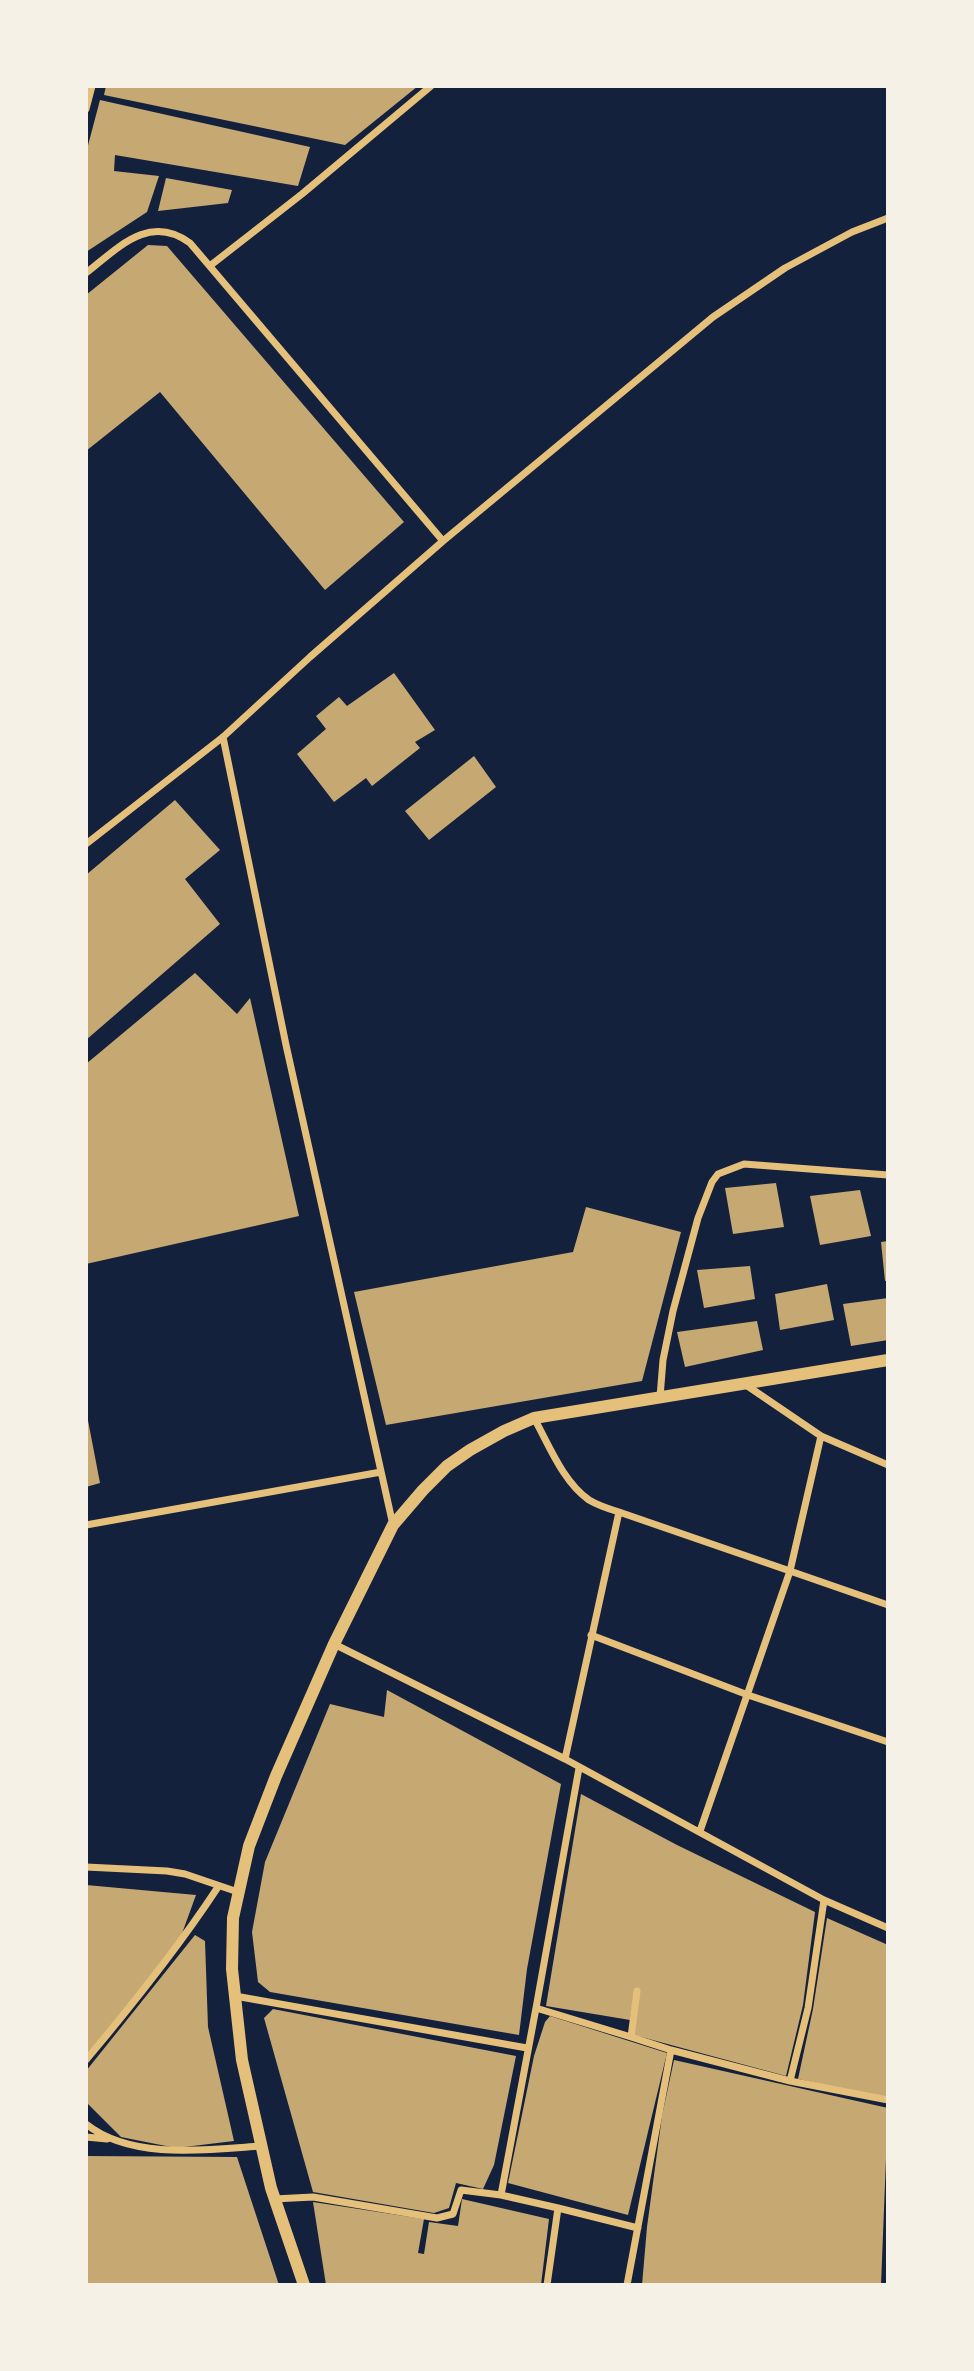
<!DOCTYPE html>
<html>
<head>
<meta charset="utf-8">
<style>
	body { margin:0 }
	#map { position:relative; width:974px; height:2371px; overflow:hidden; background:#14213d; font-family:Cabin,sans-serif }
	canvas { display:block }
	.frame { position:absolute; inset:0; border:88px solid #f6f1e7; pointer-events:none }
</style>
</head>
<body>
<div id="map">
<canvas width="974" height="2371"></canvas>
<div class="frame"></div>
</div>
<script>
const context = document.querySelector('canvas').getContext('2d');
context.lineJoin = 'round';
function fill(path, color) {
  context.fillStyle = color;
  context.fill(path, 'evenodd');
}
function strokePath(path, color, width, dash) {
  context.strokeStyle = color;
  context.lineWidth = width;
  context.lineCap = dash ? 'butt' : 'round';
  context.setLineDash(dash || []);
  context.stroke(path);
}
const building = new Path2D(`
	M 106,86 L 418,86 L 345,145 L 104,95 Z
	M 100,100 L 310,147 L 298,186 L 115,155 L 114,171 L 159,176 L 147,212 L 86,252 L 86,153 Z
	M 166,178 L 232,190 L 228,203 L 158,211 Z
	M 148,245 L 167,246 L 404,522 L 325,590 L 160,392 L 86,451 L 86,295 Z
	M 394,673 L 435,730 L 415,742 L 420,748 L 372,786 L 366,778 L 334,802 L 297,754 L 326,729 L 316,716 L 339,697 L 347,706 Z
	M 474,756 L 496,787 L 429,840 L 405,811 Z
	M 175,800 L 220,850 L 185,879 L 220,924 L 86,1040 L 86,875 Z
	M 195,973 L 237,1014 L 250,998 L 299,1216 L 86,1264 L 86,1064 Z
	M 776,1183 L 784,1227 L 733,1234 L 725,1188 Z
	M 860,1190 L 871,1236 L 820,1245 L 810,1196 Z
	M 586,1207 L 681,1232 L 642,1381 L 386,1425 L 354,1292 L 573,1252 Z
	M 888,1241 L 888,1280 L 885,1281 L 881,1242 Z
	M 750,1266 L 755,1299 L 704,1308 L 697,1270 Z
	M 827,1284 L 834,1320 L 780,1330 L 775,1294 Z
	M 888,1298 L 888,1340 L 851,1346 L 843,1304 Z
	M 757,1321 L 763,1350 L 685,1367 L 677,1332 Z
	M 86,1410 L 100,1483 L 86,1487 Z
	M 387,1690 L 561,1784 L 527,1969 L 519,2035 L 270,1992 L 258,1982 L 252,1932 L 265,1862 L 330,1704 L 384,1717 Z
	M 581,1794 L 677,1845 L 815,1912 L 803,2005 L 786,2076 L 634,2035 L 640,1989 L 635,1988 L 630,2020 L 546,2006 Z
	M 86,1885 L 196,1895 L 180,1939 L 86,2058 Z
	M 827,1918 L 888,1945 L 888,2099 L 798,2079 L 813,2009 Z
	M 195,1935 L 205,1941 L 208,2027 L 234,2141 L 176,2148 L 121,2137 L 86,2102 L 86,2071 Z
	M 273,2009 L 516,2056 L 494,2165 L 483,2189 L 456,2183 L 449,2208 L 434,2213 L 313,2192 L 264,2018 Z
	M 550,2016 L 667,2053 L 628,2215 L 508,2183 L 534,2056 L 545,2022 Z
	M 674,2060 L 888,2108 L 881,2285 L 642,2285 L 647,2227 L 662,2116 Z
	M 86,2156 L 237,2157 L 279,2285 L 86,2285 Z
	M 462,2199 L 549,2219 L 541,2285 L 326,2285 L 313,2202 L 424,2219 L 418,2253 L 424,2254 L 429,2222 L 458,2226 Z`);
const minor = new Path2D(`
	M 86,109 L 92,86
	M 211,265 L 302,194 L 431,86
	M 86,273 C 118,248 149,213 190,243 L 443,541
	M 223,737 L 286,1045 L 393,1525
	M 86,844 L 223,737 L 310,657 L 443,541 L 713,317 L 785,268 L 852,232 L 888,218
	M 743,1383 L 821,1436 L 888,1465
	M 660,1397 L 663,1360 L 673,1311 L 698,1218 L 712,1182 L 718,1174 L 744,1164 L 888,1175
	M 534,1418 C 549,1445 563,1482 589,1500 C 599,1506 609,1509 619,1512
	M 821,1436 L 790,1571 L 888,1605
	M 86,1525 L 381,1472
	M 591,1635 L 748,1695 L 888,1742
	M 334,1644 L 565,1759 L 824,1900 L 888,1928
	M 565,1759 L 619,1512 L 790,1571 L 700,1831
	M 579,1768 L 536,2008 L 631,2037 L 637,1991
	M 86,1867 L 167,1871 L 185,1874 L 238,1892
	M 235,1996 L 527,2048
	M 631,2037 L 671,2050 L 790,2081 L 808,2008 L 824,1900
	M 86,2060 C 133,2004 178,1948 218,1887
	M 790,2081 L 888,2100
	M 86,2124 C 131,2160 206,2150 260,2146
	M 86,2137 L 107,2139
	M 501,2195 L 558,2208 L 547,2285
	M 274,2199 L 313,2197 L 437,2218 L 453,2214 L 461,2190 L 501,2195 L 536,2008
	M 558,2208 L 638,2228
	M 627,2285 L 671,2050`);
const tertiary = new Path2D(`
	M 304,2285 L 271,2188 L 242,2060 L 232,1969 L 233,1918 L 249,1846 L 276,1776 L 334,1644 L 393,1525 L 423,1490 L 447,1466 L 470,1450 L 504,1431 L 534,1418 L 888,1360`);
fill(building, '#c6a872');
strokePath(minor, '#e5c07b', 7);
strokePath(tertiary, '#e5c07b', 12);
</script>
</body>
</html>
